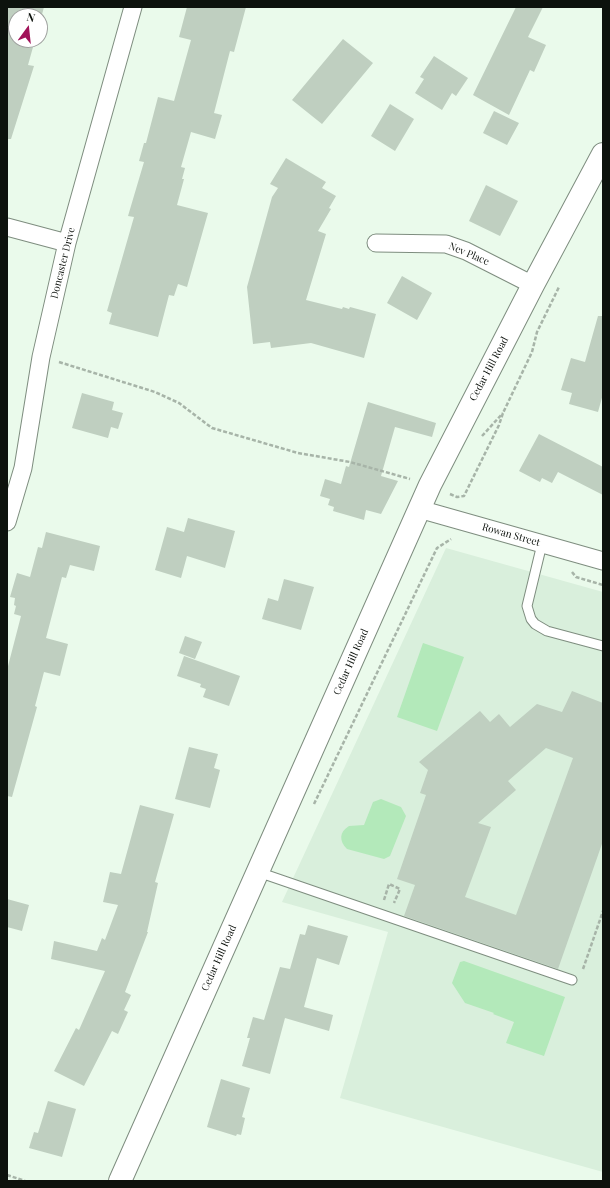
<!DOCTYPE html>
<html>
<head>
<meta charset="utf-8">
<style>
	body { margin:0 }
	#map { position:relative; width:610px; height:1188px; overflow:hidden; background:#eafaeb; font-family:"Playfair Display",serif }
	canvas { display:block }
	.frame { position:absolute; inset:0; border:8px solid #0d120d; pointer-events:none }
	.north { position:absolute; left:8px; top:8px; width:40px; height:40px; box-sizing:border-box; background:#fff; border:1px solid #9ea09e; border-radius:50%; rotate:15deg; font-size:11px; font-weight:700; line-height:16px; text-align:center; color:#0d120d }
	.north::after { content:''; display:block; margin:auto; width:14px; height:18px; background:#a11259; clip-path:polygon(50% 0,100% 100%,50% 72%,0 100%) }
</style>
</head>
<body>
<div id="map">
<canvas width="610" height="1188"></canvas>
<div class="frame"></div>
<div class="north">N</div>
</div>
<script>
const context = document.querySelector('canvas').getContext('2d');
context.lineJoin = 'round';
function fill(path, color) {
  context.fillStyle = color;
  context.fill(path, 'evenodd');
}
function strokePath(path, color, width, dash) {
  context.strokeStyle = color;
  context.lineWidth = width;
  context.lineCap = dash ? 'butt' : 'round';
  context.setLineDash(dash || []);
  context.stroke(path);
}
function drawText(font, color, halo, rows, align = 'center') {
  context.font = font + ' "Playfair Display",serif';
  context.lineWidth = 3;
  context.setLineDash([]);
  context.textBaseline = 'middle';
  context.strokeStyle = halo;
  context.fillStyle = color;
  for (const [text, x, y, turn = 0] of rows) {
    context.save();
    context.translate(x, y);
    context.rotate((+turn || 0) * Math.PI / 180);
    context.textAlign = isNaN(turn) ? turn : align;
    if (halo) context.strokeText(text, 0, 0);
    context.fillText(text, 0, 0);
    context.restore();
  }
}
const built = new Path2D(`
	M 446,548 L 603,592 L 603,1172 L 340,1098 L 388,932 L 282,902 Z`);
const green = new Path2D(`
	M 423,643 L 464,657 L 437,731 L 397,717 Z
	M 381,799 L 401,807 L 406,816 L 390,856 L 384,859 L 347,849 C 339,841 339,832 349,826 L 364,825 L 373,802 Z
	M 464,961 L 565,997 L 544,1056 L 506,1043 L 514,1022 L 493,1014 L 494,1013 L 465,1003 L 452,983 L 460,962 Z`);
const building = new Path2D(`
	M 7,7 L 44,7 L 40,22 L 40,16 L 16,16 L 16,40 L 35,40 L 28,65 L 34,66 L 11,139 L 7,139 Z
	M 187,7 L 246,7 L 234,52 L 230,51 L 214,113 L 222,115 L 215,139 L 191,132 L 181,167 L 185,168 L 182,179 L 184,179 L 177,205 L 208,213 L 187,287 L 178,284 L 174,296 L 169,295 L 158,337 L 109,324 L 112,313 L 107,311 L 134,217 L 128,216 L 144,162 L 139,161 L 144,143 L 146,143 L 158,97 L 174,101 L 191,40 L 179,37 Z
	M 516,7 L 543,7 L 528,37 L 546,45 L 534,72 L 530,70 L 509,115 L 473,95 Z
	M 343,39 L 373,63 L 322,124 L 292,100 Z
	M 434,56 L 468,78 L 456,96 L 452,93 L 442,110 L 415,93 L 424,79 L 420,77 Z
	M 390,104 L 414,119 L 395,151 L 371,136 Z
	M 494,111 L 519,123 L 507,145 L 483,133 Z
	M 286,158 L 326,182 L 322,188 L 336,196 L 329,208 L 331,209 L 318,231 L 326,234 L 306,300 L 342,309 L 343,307 L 349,309 L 350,307 L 376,314 L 364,358 L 311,343 L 271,348 L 270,342 L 253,344 L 247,287 L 272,197 L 278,188 L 270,184 Z
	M 486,185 L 518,201 L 500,236 L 469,221 Z
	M 402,276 L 432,293 L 417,320 L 387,303 Z
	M 598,316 L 603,316 L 603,394 L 598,412 L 569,404 L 572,393 L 561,390 L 571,358 L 585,362 Z
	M 82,393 L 114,402 L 112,410 L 123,413 L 118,429 L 111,427 L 108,438 L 72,428 Z
	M 368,402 L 436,423 L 432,437 L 395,427 L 381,476 L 398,481 L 381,514 L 366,510 L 364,520 L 333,511 L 334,507 L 328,505 L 330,499 L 320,496 L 325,479 L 341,484 L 346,466 L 349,467 Z
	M 539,434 L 603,467 L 603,495 L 558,472 L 552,483 L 542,478 L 540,482 L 519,471 Z
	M 188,518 L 235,531 L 225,568 L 187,556 L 181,578 L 155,570 L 167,527 L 184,532 Z
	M 46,532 L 100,546 L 94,571 L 70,565 L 66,578 L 62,577 L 46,638 L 68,644 L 60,676 L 44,672 L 35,706 L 37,707 L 12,797 L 7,796 L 7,670 L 21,616 L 14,614 L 16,606 L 14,605 L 15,598 L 10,597 L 17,573 L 30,577 L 38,547 L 42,548 Z
	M 284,579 L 314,587 L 301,630 L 262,619 L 268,598 L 278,601 Z
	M 185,636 L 202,642 L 195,659 L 179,653 Z
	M 184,656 L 240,676 L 229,706 L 203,697 L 206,689 L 200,687 L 201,684 L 177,676 Z
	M 572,691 L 603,703 L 603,841 L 558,969 L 404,916 L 415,885 L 397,879 L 426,795 L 420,793 L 428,770 L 419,762 L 480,711 L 490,722 L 499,714 L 510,727 L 537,704 L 562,712 ZM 546,748 L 573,758 L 516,915 L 465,897 L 491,827 L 478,823 L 516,790 L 508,781 Z
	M 189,747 L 218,754 L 214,768 L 220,770 L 210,808 L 175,799 Z
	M 140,805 L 174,814 L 155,882 L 158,883 L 147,932 L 148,932 L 125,992 L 131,995 L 124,1010 L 128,1012 L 118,1034 L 112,1031 L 84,1086 L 54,1071 L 76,1028 L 79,1030 L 105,971 L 51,959 L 54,941 L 97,951 L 102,938 L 105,940 L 118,905 L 103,902 L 110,872 L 121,874 Z
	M 7,899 L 29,905 L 22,931 L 7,927 Z
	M 308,925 L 348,936 L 339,965 L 317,958 L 304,1007 L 333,1015 L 329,1031 L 285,1018 L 270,1074 L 242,1066 L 250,1038 L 247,1038 L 253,1017 L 264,1020 L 280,967 L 290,969 L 300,934 L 305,935 Z
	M 221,1079 L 250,1088 L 242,1117 L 245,1118 L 241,1135 L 237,1134 L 236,1136 L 207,1127 Z
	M 48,1101 L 76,1109 L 62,1157 L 29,1148 L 34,1132 L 38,1133 Z`);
const path = new Path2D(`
	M 59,362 L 155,392 L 179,403 L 212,428 L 298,453 L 350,462 L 410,479
	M 482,436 L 503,413
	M 450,494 L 457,497 L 464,496 L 499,425 L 503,413 L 532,352 L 537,332 L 559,287
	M 572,572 L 576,577 L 603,585
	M 314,804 L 437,548 L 451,539
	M 384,900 L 389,884 L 400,889 L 394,903
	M 583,969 L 603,911
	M 7,1175 L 25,1181`);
const lane = new Path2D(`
	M 542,544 L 527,606 L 531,619 L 535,624 L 547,631 L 603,646
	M 258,872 L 572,980`);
const street = new Path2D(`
	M 7,227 L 67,243
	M 376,243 L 446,244 L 466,251 L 533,285
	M 419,509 L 603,561
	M 7,522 L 23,468 L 41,357 L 67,243 L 133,7`);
const secondary = new Path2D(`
	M 120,1181 L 430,485 L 533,285 L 603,154`);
const streetNames = [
	["Nev Place",469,254,23],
	["Doncaster Drive",63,263,-76],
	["Cedar Hill Road",489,369,-62],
	["Rowan Street",511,535,16],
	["Cedar Hill Road",351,662,-66],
	["Cedar Hill Road",219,958,-66]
];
fill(built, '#d9efdc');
fill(green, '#b3e9ba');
fill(building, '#bfcfc0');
strokePath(lane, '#7e8d7f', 11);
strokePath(street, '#7e8d7f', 19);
strokePath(secondary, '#7e8d7f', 24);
strokePath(path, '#a7b4a8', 2.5, [4, 2]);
strokePath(lane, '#fff', 9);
strokePath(street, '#fff', 17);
strokePath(secondary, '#fff', 22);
drawText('10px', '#0d120d', '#fff', streetNames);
</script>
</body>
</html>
